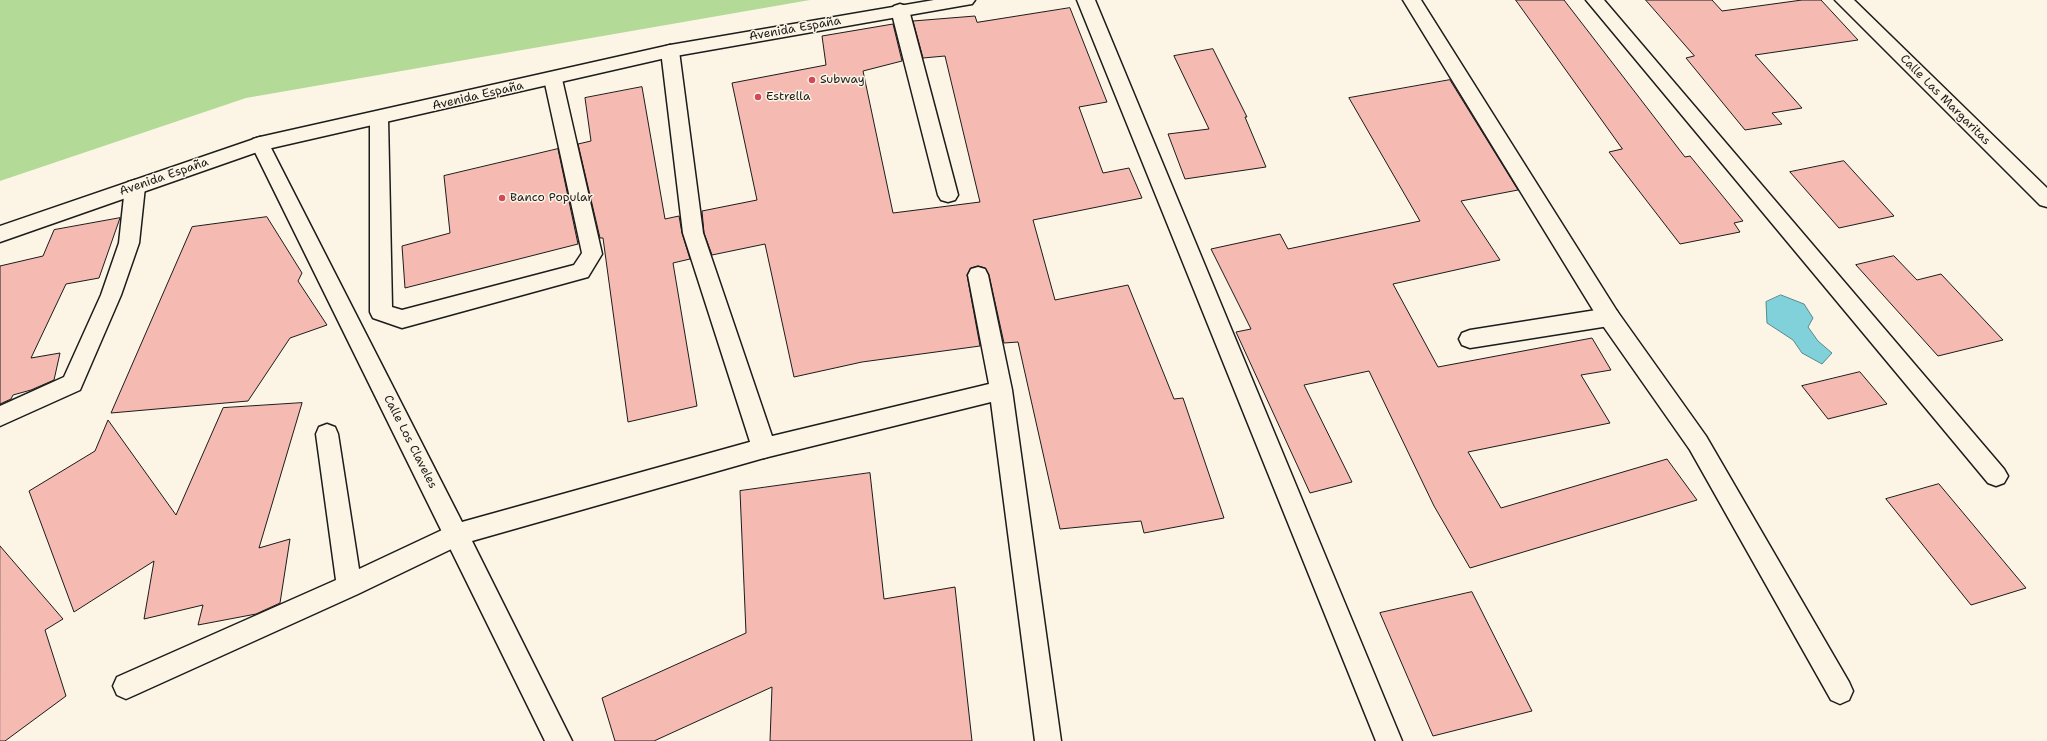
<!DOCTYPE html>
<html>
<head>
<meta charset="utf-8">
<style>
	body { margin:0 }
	canvas { display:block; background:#fcf5e5 }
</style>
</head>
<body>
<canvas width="2047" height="741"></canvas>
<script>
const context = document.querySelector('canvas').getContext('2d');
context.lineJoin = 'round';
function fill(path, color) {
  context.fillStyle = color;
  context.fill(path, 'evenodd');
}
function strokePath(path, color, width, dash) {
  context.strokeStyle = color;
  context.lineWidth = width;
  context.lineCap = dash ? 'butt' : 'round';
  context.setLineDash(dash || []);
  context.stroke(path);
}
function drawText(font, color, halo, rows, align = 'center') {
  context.font = font + ' "Shantell Sans",sans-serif';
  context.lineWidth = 3;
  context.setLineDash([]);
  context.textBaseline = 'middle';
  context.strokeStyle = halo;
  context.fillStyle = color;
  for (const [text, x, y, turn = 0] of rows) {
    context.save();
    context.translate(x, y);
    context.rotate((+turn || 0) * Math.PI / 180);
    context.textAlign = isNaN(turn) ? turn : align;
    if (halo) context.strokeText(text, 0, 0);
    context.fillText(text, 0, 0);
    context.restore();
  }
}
const green = new Path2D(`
	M 0,0 L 810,0 L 246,98 L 0,181 Z`);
const water = new Path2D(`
	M 1781,295 L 1804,304 L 1813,318 L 1808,327 L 1818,341 L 1832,353 L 1822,364 L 1802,353 L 1793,340 L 1767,323 L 1766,302 Z`);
const building = new Path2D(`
	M 1516,0 L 1564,0 L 1685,157 L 1690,156 L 1743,221 L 1734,223 L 1740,232 L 1680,244 L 1609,152 L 1622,149 Z
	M 1646,0 L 1712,0 L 1722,11 L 1802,0 L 1821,0 L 1858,40 L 1755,55 L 1802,108 L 1772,113 L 1782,124 L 1745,130 L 1686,58 L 1694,56 Z
	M 1070,8 L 1107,102 L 1079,107 L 1103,173 L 1129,168 L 1142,198 L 1033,220 L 1055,300 L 1128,285 L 1174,399 L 1183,398 L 1224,518 L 1144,533 L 1141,521 L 1060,529 L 1018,342 L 1004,343 L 989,275 L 985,268 L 978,266 L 971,268 L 967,275 L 980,346 L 862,362 L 794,377 L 765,244 L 712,255 L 704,233 L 702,211 L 757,200 L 732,83 L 826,65 L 822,36 L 893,24 L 902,61 L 863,71 L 893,213 L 980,202 L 945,56 L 923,58 L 913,21 L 975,16 L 977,22 Z
	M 1213,49 L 1247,117 L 1245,117 L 1266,167 L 1185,179 L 1168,134 L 1209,129 L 1174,56 Z
	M 1450,80 L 1518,190 L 1461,201 L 1500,260 L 1393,284 L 1438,367 L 1592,338 L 1611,370 L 1581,375 L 1610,423 L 1468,452 L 1501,508 L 1667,459 L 1697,500 L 1470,568 L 1434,506 L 1369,371 L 1304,385 L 1352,482 L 1310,493 L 1236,332 L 1251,329 L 1211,249 L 1280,234 L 1288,249 L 1420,221 L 1349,98 Z
	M 642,87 L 665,219 L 679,216 L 682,233 L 690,259 L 673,263 L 697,406 L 628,422 L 603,238 L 600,238 L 578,144 L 591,141 L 585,98 Z
	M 558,149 L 578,244 L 405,288 L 402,246 L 450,233 L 444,176 Z
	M 1844,161 L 1894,216 L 1839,228 L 1790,172 Z
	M 267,217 L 302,273 L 298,281 L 327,325 L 290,338 L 248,401 L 111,413 L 192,227 Z
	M 120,218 L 99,278 L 66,284 L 31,358 L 60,353 L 54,380 L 31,390 L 13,395 L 11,399 L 0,404 L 0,266 L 43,256 L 54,230 Z
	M 1894,256 L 1917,280 L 1941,274 L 2003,340 L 1938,356 L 1856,265 Z
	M 1860,372 L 1887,404 L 1828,419 L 1802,386 Z
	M 302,403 L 259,548 L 290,539 L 280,603 L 256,614 L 198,625 L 203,605 L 144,619 L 154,561 L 74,612 L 29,491 L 95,451 L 108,420 L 176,515 L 223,408 Z
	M 870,473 L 884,599 L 955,587 L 972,741 L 770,741 L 772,687 L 654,741 L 615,741 L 602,698 L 746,633 L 740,491 Z
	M 1939,484 L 2026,588 L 1971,605 L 1886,499 Z
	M 0,546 L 63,619 L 45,630 L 66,696 L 5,741 L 0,741 Z
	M 1472,592 L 1532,711 L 1433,736 L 1380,613 Z`);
const service = new Path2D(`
	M 900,4 L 906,6 L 909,10 L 958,195 L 955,200 L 948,202 L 941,200 L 938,195 L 891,10 L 894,6 Z
	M 670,45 L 676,47 L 679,51 L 703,233 L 776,448 L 772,455 L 764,458 L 756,455 L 752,448 L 683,233 L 661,51 L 664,47 Z
	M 135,180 L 142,182 L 145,187 L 139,243 L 121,295 L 80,390 L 0,426 L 0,406 L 64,377 L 101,295 L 119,243 L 125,187 L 128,182 Z
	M 1609,308 L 1617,311 L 1620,317 L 1617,323 L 1609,326 L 1470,348 L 1462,345 L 1459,339 L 1462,333 L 1470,330 Z
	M 327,424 L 335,427 L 338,434 L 359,569 L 457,523 L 466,526 L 469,534 L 466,542 L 358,594 L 135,695 L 126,699 L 117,695 L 113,686 L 117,677 L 336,580 L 316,434 L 319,427 Z`);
const minor = new Path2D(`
	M 1077,0 L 1095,0 L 1402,741 L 1376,741 Z
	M 1403,0 L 1421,0 L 1617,311 L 1706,436 L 1849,682 L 1853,691 L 1849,700 L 1840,704 L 1831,700 L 1690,450 L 1601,323 Z
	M 1586,0 L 1604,0 L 2004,469 L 2008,476 L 2004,483 L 1996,486 L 1988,483 Z
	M 1835,0 L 1854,0 L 2047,188 L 2047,207 L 2040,205 Z
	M 553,73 L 559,75 L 562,79 L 602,254 L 588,277 L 402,328 L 373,318 L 370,312 L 370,118 L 372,113 L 379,111 L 386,113 L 388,118 L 392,307 L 402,310 L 574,265 L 582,253 L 544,79 L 547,75 Z
	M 260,137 L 267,139 L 269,144 L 462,522 L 764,438 L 989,384 L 968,275 L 971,269 L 978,267 L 985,269 L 988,275 L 1012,390 L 1061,741 L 1035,741 L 991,402 L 764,458 L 472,541 L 572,741 L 545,741 L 251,144 L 253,139 Z`);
const tertiary = new Path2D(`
	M 934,0 L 975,0 L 972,4 L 966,5 L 670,57 L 263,150 L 0,242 L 0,226 L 260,137 L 670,45 Z`);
const markers = [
	[812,80,4,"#d1495b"],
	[758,97,4,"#d1495b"],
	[502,198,4,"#d1495b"]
];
const streetNames = [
	["Avenida España",795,29,-10],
	["Avenida España",478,96,-13],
	["Calle Las Margaritas",1945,100,45],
	["Avenida España",164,177,-19],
	["Calle Los Claveles",410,442,63]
];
const poiNames = [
	["Subway",820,80],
	["Estrella",766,97],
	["Banco Popular",510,198]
];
fill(green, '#b3db97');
fill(water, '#80d1da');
strokePath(water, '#58898e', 1);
fill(building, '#f5bab2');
strokePath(building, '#1c1c1c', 1);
strokePath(service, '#1c1c1c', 3);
strokePath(minor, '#1c1c1c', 3);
strokePath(tertiary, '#1c1c1c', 3);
fill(service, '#fcf5e5');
fill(minor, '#fcf5e5');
fill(tertiary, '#fcf5e5');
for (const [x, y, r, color] of markers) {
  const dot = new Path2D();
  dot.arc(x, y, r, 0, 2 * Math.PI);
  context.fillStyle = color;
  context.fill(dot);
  strokePath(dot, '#fcf5e5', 1.5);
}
drawText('12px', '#1c1c1c', '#fcf5e5', streetNames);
drawText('12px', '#1c1c1c', '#fcf5e5', poiNames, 'left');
</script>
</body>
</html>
